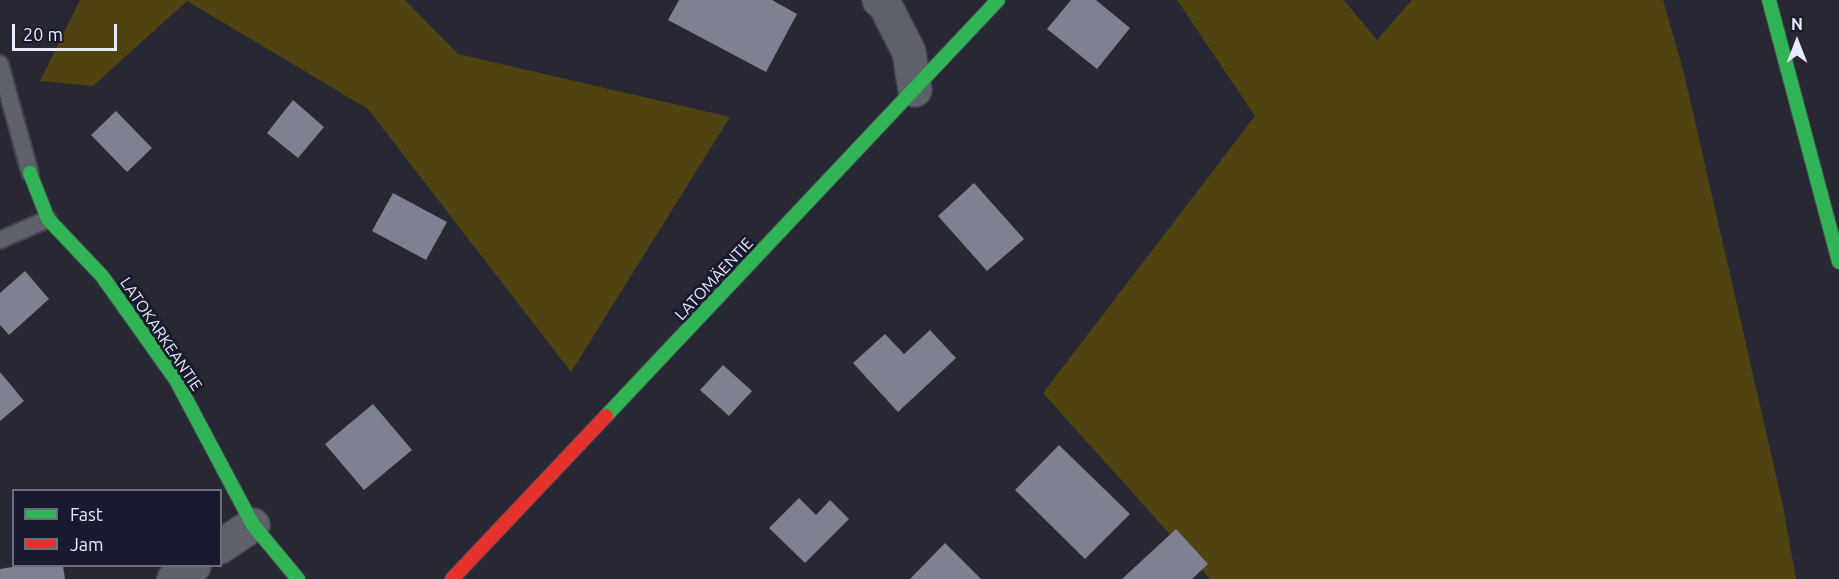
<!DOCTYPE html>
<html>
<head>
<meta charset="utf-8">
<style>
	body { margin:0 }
	#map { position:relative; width:1839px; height:579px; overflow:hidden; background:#272833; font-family:Ubuntu,sans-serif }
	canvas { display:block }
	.legend { position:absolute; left:12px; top:489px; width:210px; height:78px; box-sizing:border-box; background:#181b2e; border:2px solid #6b6e7f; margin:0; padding:8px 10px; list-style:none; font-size:18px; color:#e8ebf9 }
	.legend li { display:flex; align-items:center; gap:12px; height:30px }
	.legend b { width:30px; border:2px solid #6b6e7f }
	.north { position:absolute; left:1767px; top:12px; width:60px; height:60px; -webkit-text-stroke:4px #181b2e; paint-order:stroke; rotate:0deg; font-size:16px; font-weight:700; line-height:24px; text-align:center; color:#e8ebf9 }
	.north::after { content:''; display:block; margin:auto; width:21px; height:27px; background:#e8ebf9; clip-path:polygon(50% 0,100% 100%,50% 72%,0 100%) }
	.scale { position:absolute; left:12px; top:24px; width:105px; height:27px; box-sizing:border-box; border:3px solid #e8ebf9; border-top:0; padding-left:8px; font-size:18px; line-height:21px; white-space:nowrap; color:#e8ebf9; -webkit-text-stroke:4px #181b2e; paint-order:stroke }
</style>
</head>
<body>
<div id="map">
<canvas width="1839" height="579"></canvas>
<ul class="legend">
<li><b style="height:8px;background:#30b455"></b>Fast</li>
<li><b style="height:8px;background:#e5322d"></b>Jam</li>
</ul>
<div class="north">N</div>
<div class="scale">20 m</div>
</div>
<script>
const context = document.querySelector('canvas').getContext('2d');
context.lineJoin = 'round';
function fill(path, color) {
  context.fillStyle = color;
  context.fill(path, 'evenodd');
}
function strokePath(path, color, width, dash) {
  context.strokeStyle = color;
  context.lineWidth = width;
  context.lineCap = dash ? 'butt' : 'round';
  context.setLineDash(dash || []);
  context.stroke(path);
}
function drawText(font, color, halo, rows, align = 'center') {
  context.font = font + ' Ubuntu,sans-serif';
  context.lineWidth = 6;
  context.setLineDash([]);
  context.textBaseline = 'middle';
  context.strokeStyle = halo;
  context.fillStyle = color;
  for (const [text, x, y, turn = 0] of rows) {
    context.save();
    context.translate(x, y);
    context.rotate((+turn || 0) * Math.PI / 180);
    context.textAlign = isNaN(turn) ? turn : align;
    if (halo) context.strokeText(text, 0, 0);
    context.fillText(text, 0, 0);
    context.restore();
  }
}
const green = new Path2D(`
	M 80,0 L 405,0 L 458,54 L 730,117 L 571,372 L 368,109 L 187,1 L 93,86 L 40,81 Z
	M 1177,0 L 1344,0 L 1377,40 L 1412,0 L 1663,0 L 1684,73 L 1783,506 L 1796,579 L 1210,579 L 1043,393 L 1255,116 Z`);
const building = new Path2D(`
	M 679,0 L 772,0 L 797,14 L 766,72 L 668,20 Z
	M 1071,0 L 1096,0 L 1130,28 L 1097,69 L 1047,29 Z
	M 293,100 L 324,127 L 298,158 L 267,133 Z
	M 116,111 L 152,148 L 127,172 L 91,135 Z
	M 974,183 L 1024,239 L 987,271 L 938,216 Z
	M 393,193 L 447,222 L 426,260 L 372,231 Z
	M 25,271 L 49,299 L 9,335 L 0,325 L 0,293 Z
	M 930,330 L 956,358 L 898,412 L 853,363 L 885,334 L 904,354 Z
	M 723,365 L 752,391 L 729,416 L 700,390 Z
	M 0,372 L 24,401 L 0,421 Z
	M 373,404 L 412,450 L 364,490 L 325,444 Z
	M 1059,445 L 1130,514 L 1085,559 L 1015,490 Z
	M 799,498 L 816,515 L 830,500 L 849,519 L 805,563 L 769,528 Z
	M 1176,529 L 1208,564 L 1192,579 L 1122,579 Z
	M 945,543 L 981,579 L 910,579 Z
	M 19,566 L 63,566 L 65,579 L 0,579 L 0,569 Z`);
const lane = new Path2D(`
	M 0,64 L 30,173
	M 0,240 L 48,219`);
const street = new Path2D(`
	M 879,0 L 885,5 L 909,52 L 915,90
	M 220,547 L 253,525
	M 174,579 L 194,566`);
const fast = new Path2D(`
	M 1769,0 L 1839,262
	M 30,173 L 48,219 L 102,276 L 176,380 L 253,525 L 298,579
	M 606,416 L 998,0`);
const jam = new Path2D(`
	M 452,579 L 606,416`);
const streetNames = [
	["LATOMÄENTIE",714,279,-47],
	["LATOKARKEANTIE",161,334,56]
];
fill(green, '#4f4312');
fill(building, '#7e8190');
strokePath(lane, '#44454f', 20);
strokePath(street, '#44454f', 36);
strokePath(fast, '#44454f', 16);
strokePath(jam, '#44454f', 16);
strokePath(lane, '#5f616a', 16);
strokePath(street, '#5f616a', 33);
strokePath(fast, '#30b455', 14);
strokePath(jam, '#e5322d', 14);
drawText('16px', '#e8ebf9', '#181b2e', streetNames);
</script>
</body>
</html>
